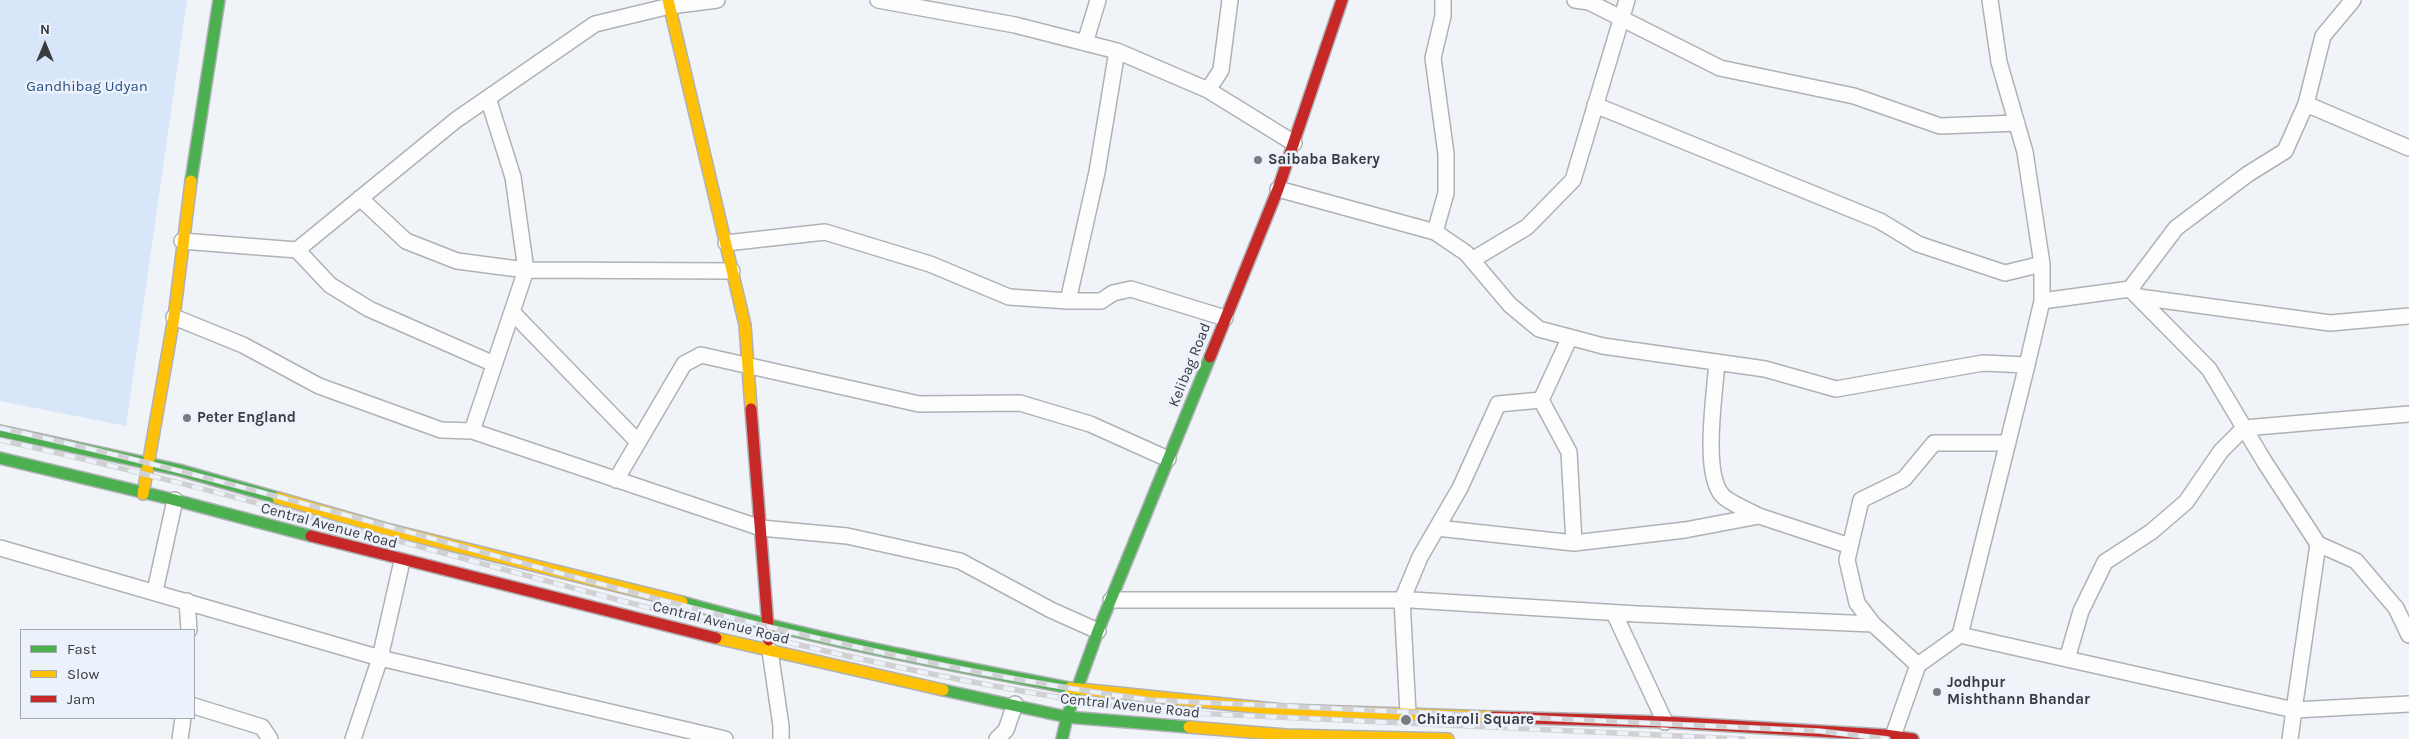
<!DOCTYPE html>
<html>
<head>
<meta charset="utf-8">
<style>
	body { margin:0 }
	#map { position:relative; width:2409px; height:739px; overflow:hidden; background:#f0f3f8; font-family:Karla,sans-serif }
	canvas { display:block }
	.legend { position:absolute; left:20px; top:629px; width:175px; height:90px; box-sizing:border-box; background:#ecf2fb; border:1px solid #a4a9af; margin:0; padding:6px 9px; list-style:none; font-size:15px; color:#393b3e }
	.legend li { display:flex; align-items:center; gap:10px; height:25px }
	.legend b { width:25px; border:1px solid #a4a9af }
	.north { position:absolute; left:20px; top:20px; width:50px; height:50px; -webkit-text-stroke:4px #ecf2fb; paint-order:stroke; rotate:0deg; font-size:14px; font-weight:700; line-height:20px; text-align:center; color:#393b3e }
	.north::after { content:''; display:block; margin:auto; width:18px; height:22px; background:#393b3e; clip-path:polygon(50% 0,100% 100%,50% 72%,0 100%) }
</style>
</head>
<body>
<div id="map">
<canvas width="2409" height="739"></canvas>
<ul class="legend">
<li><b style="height:6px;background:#4caf50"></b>Fast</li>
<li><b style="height:6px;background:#ffc107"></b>Slow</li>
<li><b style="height:6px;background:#c62828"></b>Jam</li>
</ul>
<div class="north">N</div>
</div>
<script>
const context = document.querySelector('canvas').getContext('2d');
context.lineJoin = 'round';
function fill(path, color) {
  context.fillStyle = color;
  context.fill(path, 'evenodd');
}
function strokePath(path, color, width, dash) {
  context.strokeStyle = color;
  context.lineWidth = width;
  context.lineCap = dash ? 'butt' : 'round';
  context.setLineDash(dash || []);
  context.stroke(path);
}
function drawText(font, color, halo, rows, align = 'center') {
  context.font = font + ' Karla,sans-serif';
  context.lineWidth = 5;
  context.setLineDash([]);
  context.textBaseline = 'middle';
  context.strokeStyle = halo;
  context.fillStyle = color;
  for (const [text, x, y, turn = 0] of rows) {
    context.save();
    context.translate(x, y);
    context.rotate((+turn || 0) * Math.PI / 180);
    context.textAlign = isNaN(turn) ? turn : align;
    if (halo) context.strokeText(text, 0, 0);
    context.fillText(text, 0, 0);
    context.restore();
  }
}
const green = new Path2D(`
	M 0,0 L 187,0 L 126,426 L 0,401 Z`);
const street = new Path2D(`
	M 878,0 L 1015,25 L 1117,51 L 1208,90 L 1294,143
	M 1443,0 L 1443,16 L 1433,58 L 1446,154 L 1446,193 L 1435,232 L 1466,253 L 1510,305 L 1539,329 L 1603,346 L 1765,369 L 1836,389 L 1983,363 L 2027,365 L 2042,301
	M 1575,0 L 1589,2 L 1720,68 L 1854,96 L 1940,126 L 2017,123
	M 1990,0 L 1999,62 L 2025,152 L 2042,264 L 2042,301 L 2130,289 L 2176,228 L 2248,174 L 2285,151 L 2306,104 L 2323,36 L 2353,0
	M 1085,43 L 1098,0
	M 1208,90 L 1221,70 L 1230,0
	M 2306,104 L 2409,148
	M 1595,105 L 1880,221 L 1918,244 L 2005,273 L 2042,264
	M 1278,189 L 1435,232
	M 360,198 L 406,241 L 457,261 L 526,270 L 513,177 L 488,98
	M 182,241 L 297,250 L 456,120 L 595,24 L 670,6 L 717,0
	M 726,243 L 825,232 L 930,264 L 1009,297 L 1068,301 L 1097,172 L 1117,51
	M 297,250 L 330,285 L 369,309 L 494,364
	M 1472,260 L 1527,227 L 1573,180 L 1627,0
	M 2130,289 L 2209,369 L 2264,461 L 2318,544
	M 2139,297 L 2330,323 L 2409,316
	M 1068,301 L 1101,301 L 1113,293 L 1131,289 L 1225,318
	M 512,312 L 638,442
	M 174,317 L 243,345 L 319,386 L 441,430 L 472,431 L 526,270 L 732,271
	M 1717,362 C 1715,393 1702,472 1722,495 C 1728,502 1749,511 1759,516
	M 2027,365 L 1960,635 L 2294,710 L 2318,544 L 2356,561 L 2396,608 L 2409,635
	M 1541,400 L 1569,452 L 1574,543
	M 472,431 L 761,528 L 847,536 L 960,561 L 1051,610 L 1098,631
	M 616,480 L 684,364 L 701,355 L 919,404 L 1020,403 L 1090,424 L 1168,459
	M 1437,528 L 1574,543 L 1685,530 L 1759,516 L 1850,546
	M 0,548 L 380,658 L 402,561
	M 155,591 L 175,500
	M 1111,600 L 1412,600 L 1637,614 L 1873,624
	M 187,601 L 189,630
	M 1614,613 L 1665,722
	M 770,651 L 781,726 L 781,739
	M 2067,659 L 2081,611 L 2105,562 L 2151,532 L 2186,502 L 2221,451 L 2244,428 L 2409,414
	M 1918,665 L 1873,624 L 1857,603 L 1847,560 L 1861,500 L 1904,479 L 1934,443 L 2008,443
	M 194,706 L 262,727 L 270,739
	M 1408,713 L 1402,600 L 1420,557 L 1460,488 L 1498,404 L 1541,400 L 1570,337
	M 1893,736 L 1918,665 L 1960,635
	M 180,739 L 183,718
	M 353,739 L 380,658 L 725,739
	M 997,739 L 1006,730 L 1015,704
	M 2290,739 L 2294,710 L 2409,704`);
const fast = new Path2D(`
	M 191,181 L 219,0
	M 0,431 L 179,470 L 278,498
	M 0,458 L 175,500 L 311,536
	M 682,602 C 810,638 940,663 1070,688
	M 943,690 L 1067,717 L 1189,727
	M 1062,739 L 1067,717 L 1098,631 L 1210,357`);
const slow = new Path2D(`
	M 668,0 L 745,325 L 751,409
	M 143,494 L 174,317 L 191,181
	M 278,498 L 386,529 L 682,602
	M 716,638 L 943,690
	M 1070,688 L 1283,710 L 1493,717
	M 1189,727 L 1286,735 L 1448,739`);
const jam = new Path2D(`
	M 1210,357 L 1278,189 L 1342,0
	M 751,409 L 769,640
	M 311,536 L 716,638
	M 1493,717 L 1665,722 L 1885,735 L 1913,739`);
const rail = new Path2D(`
	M 0,428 C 385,513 760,649 1151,700 L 1819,731 L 1888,739
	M 0,440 C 384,525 759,659 1150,711 L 1743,739`);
const markers = [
	[1258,160,5,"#797b7f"],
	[187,418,5,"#797b7f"],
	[1937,692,5,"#797b7f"],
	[1406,720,6,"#797b7f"]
];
const parkNames = [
	["Gandhibag Udyan",87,87]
];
const poiNames = [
	["Saibaba Bakery",1268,160],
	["Peter England",197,418],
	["Jodhpur",1947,683],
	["Mishthann Bhandar",1947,700],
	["Chitaroli Square",1417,720]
];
const streetNames = [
	["Kelibag Road",1190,365,-68],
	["Central Avenue Road",329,526,15],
	["Central Avenue Road",721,623,14],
	["Central Avenue Road",1130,706,6]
];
fill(green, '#d8e6fa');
strokePath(street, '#afb2b5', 18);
strokePath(fast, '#afb2b5', 14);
strokePath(slow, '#afb2b5', 14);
strokePath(jam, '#afb2b5', 14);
strokePath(street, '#fdfdfe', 15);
strokePath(fast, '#4caf50', 11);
strokePath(slow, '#ffc107', 11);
strokePath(jam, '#c62828', 11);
strokePath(rail, '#d1d1d3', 5.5);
strokePath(rail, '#ecf2fb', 4, [11]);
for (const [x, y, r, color] of markers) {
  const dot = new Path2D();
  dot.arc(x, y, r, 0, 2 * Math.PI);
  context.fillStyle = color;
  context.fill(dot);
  strokePath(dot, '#ecf2fb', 2);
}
drawText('15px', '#2c4f83', '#ecf2fb', parkNames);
drawText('bold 15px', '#393b3e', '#ecf2fb', poiNames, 'left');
drawText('15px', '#393b3e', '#ecf2fb', streetNames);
</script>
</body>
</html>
